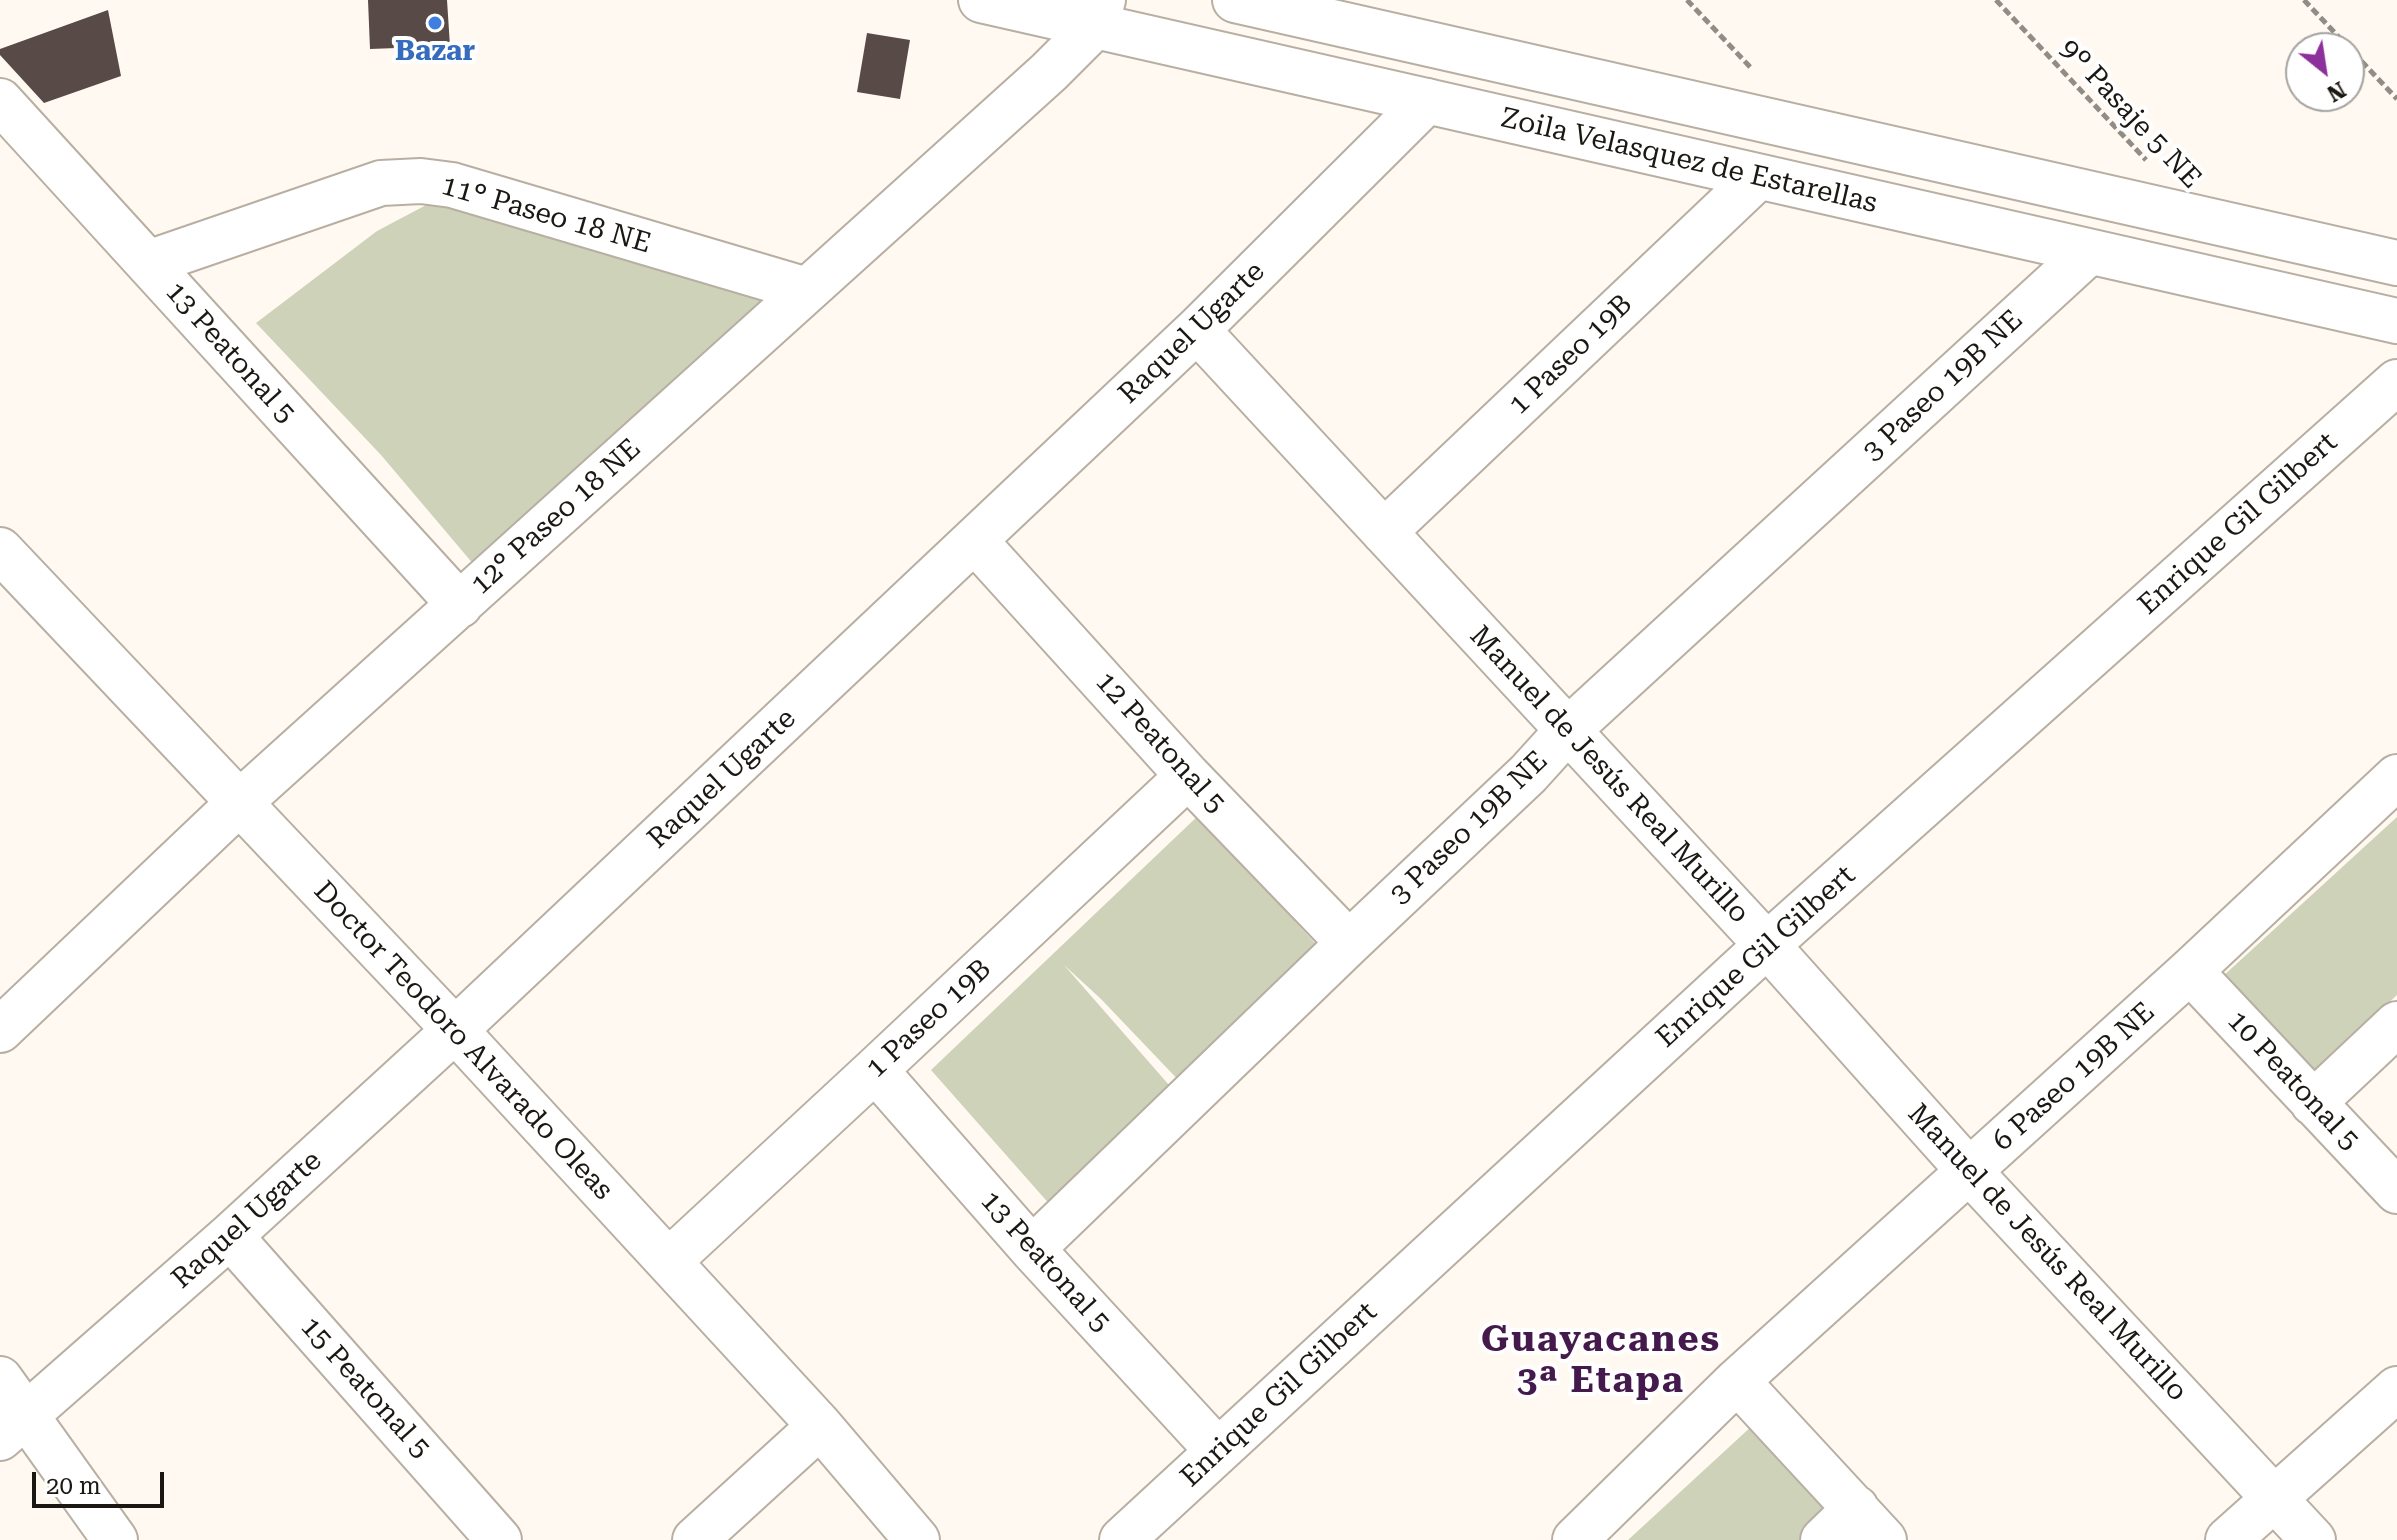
<!DOCTYPE html>
<html>
<head>
<meta charset="utf-8">
<style>
	body { margin:0 }
	#map { position:relative; width:2397px; height:1540px; overflow:hidden; background:#fff9f1; font-family:"Roboto Serif",serif }
	canvas { display:block }
	.north { position:absolute; left:2285px; top:32px; width:80px; height:80px; box-sizing:border-box; background:#fff; border:2px solid #a4a3a1; border-radius:50%; rotate:150deg; font-size:22px; font-weight:700; line-height:32px; text-align:center; color:#1b1814 }
	.north::after { content:''; display:block; margin:auto; width:28px; height:36px; background:#8c309b; clip-path:polygon(50% 0,100% 100%,50% 72%,0 100%) }
	.scale { position:absolute; left:32px; top:1472px; width:132px; height:36px; box-sizing:border-box; border:4px solid #1b1814; border-top:0; padding-left:10px; font-size:24px; line-height:28px; white-space:nowrap; color:#1b1814; -webkit-text-stroke:6px #fff; paint-order:stroke }
</style>
</head>
<body>
<div id="map">
<canvas width="2397" height="1540"></canvas>
<div class="north">N</div>
<div class="scale">20 m</div>
</div>
<script>
const context = document.querySelector('canvas').getContext('2d');
context.lineJoin = 'round';
function fill(path, color) {
  context.fillStyle = color;
  context.fill(path, 'evenodd');
}
function strokePath(path, color, width, dash) {
  context.strokeStyle = color;
  context.lineWidth = width;
  context.lineCap = dash ? 'butt' : 'round';
  context.setLineDash(dash || []);
  context.stroke(path);
}
function drawText(font, color, halo, rows, align = 'center') {
  context.font = font + ' "Roboto Serif",serif';
  context.lineWidth = 8;
  context.setLineDash([]);
  context.textBaseline = 'middle';
  context.strokeStyle = halo;
  context.fillStyle = color;
  for (const [text, x, y, turn = 0] of rows) {
    context.save();
    context.translate(x, y);
    context.rotate((+turn || 0) * Math.PI / 180);
    context.textAlign = isNaN(turn) ? turn : align;
    if (halo) context.strokeText(text, 0, 0);
    context.fillText(text, 0, 0);
    context.restore();
  }
}
const green = new Path2D(`
	M 430,203 L 780,299 L 486,579 L 381,455 L 256,323 L 377,231 Z
	M 1201,813 L 1242,864 L 1325,954 L 1185,1087 L 1101,999 L 1064,965 L 1176,1093 L 1052,1207 L 931,1070 Z
	M 2397,817 L 2397,995 L 2312,1074 L 2222,977 Z
	M 1753,1425 L 1836,1514 L 1807,1540 L 1628,1540 Z`);
const building = new Path2D(`
	M 368,0 L 447,0 L 450,46 L 370,49 Z
	M 108,10 L 121,76 L 44,103 L 0,55 L 0,49 Z
	M 867,33 L 910,40 L 900,99 L 857,92 Z`);
const path = new Path2D(`
	M 1687,0 L 1752,69
	M 1996,0 L 2146,160
	M 2304,0 L 2397,99`);
const minor = new Path2D(`
	M 0,101 L 460,605
	M 148,263 L 381,183 L 421,181 L 452,185 L 807,290
	M 1197,330 L 1767,945 L 1970,1172 L 2313,1540
	M 1384,532 L 1758,177
	M 975,541 L 1188,776 L 1349,943
	M 0,550 L 455,1030 L 820,1426 L 917,1540
	M 2190,971 L 2397,1191
	M 0,1030 L 239,803 L 1049,72 L 1095,26 L 1103,0
	M 875,1070 L 1032,1249 L 1218,1451
	M 2313,1103 L 2397,1024
	M 230,1236 L 499,1540
	M 1032,1249 L 1349,943 L 1528,774 L 1567,731 L 2089,252
	M 669,1261 L 875,1070 L 1188,776
	M 0,1379 L 115,1540
	M 1737,1381 L 1884,1540
	M 0,1438 L 230,1236 L 455,1030 L 1197,330 L 1427,101
	M 695,1540 L 820,1426
	M 1122,1540 L 1767,945 L 2397,382
	M 1575,1540 L 1737,1381 L 2190,971 L 2397,777
	M 1823,1540 L 1856,1508
	M 2228,1540 L 2397,1389`);
const tertiary = new Path2D(`
	M 981,0 L 2397,321
	M 1235,0 L 2397,263`);
const markers = [
	[435,23,8,"#3f7fe0"]
];
const shopNames = [
	["Bazar",435,52]
];
const streetNames = [
	["9º Pasaje 5 NE",2130,114,47],
	["Zoila Velasquez de Estarellas",1689,161,13],
	["11° Paseo 18 NE",546,215,16],
	["Raquel Ugarte",1192,333,-44],
	["13 Peatonal 5",230,353,48],
	["1 Paseo 19B",1571,355,-44],
	["3 Paseo 19B NE",1943,386,-43],
	["12° Paseo 18 NE",556,517,-42],
	["Enrique Gil Gilbert",2238,524,-42],
	["12 Peatonal 5",1160,743,48],
	["Manuel de Jesús Real Murillo",1609,775,47],
	["Raquel Ugarte",722,779,-43],
	["3 Paseo 19B NE",1469,828,-44],
	["Enrique Gil Gilbert",1756,957,-42],
	["1 Paseo 19B",929,1019,-43],
	["Doctor Teodoro Alvarado Oleas",463,1041,47],
	["6 Paseo 19B NE",2074,1077,-42],
	["10 Peatonal 5",2293,1081,47],
	["Raquel Ugarte",247,1220,-42],
	["Manuel de Jesús Real Murillo",2047,1253,47],
	["13 Peatonal 5",1045,1262,48],
	["15 Peatonal 5",365,1388,48],
	["Enrique Gil Gilbert",1279,1395,-43]
];
const districtNames = [
	["Guayacanes",1601,1340],
	["3ª Etapa",1601,1381]
];
fill(green, '#ced2b9');
fill(building, '#584a47');
strokePath(minor, '#b8afa2', 48);
strokePath(tertiary, '#b8afa2', 48);
strokePath(path, '#908c86', 5, [8, 4]);
strokePath(minor, '#fff', 44);
strokePath(tertiary, '#fff', 44);
for (const [x, y, r, color] of markers) {
  const dot = new Path2D();
  dot.arc(x, y, r, 0, 2 * Math.PI);
  context.fillStyle = color;
  context.fill(dot);
  strokePath(dot, '#fff', 3);
}
drawText('bold 28px', '#366cbe', '#fff', shopNames);
drawText('28px', '#1b1814', '#fff', streetNames);
context.letterSpacing = '2px';
drawText('bold 36px', '#44194c', '#fff', districtNames);
context.letterSpacing = '0px';
</script>
</body>
</html>
